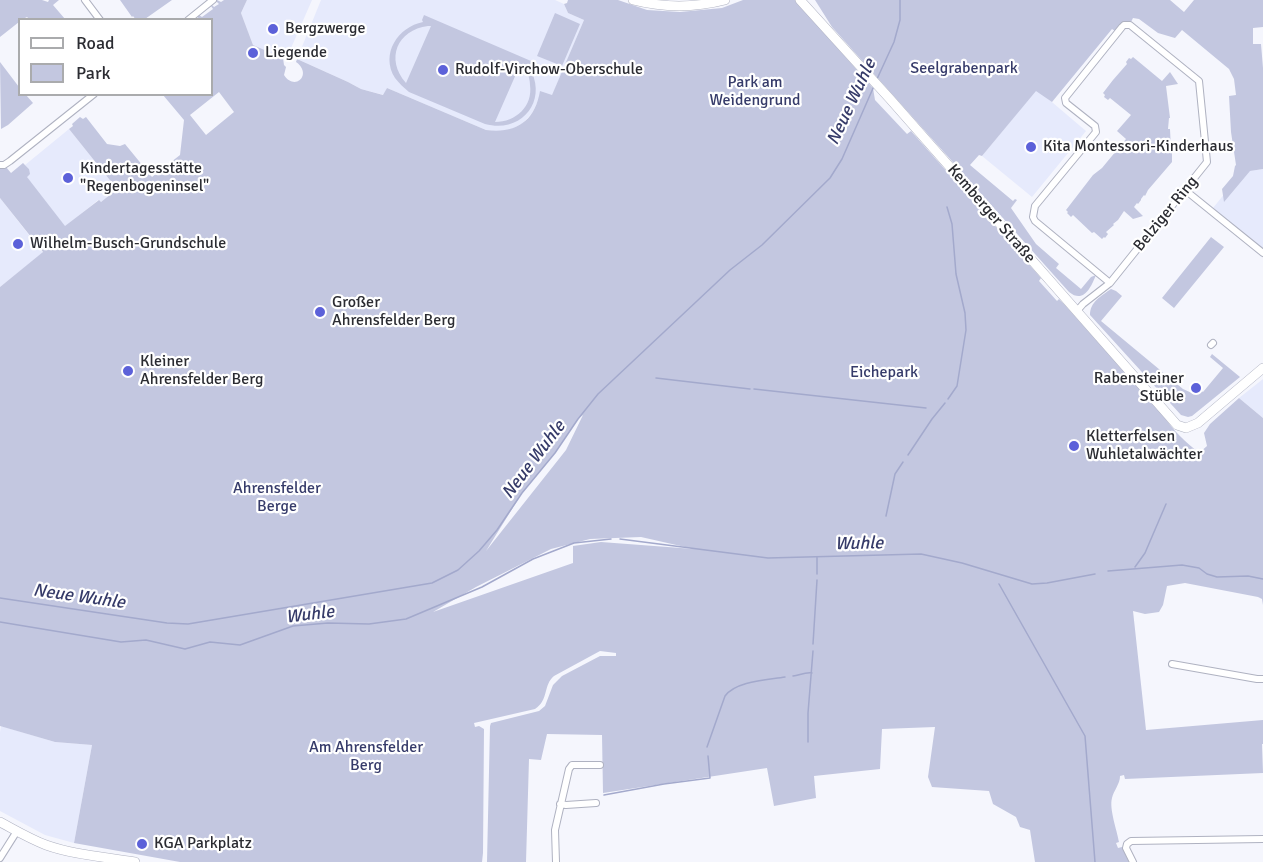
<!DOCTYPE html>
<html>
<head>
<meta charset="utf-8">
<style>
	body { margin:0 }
	#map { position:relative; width:1263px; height:862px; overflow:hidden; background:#f5f6fd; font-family:Signika,sans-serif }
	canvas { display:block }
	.legend { position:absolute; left:18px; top:18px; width:195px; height:78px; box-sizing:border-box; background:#fff; border:2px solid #aaabad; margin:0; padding:8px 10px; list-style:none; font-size:18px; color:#2b2c32 }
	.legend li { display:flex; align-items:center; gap:12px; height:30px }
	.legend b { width:30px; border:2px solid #aaabad }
</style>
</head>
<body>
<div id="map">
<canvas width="1263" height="862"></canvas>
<ul class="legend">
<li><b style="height:8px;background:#fff"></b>Road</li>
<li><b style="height:16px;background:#c3c7e0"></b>Park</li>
</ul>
</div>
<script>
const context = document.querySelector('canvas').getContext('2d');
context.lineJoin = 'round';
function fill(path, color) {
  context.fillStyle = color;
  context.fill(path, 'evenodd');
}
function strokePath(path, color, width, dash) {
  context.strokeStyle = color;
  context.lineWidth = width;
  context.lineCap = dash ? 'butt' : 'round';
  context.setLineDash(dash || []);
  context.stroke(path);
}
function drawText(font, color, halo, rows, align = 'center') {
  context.font = font + ' Signika,sans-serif';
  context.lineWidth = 4.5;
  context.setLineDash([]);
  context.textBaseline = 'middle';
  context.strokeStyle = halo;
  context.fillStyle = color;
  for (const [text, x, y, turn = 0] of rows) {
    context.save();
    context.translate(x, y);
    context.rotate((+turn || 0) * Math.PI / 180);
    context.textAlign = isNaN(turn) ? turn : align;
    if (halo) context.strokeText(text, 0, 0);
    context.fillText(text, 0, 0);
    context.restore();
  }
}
const built = new Path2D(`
	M 247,0 L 312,0 L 288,55 L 285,53 L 283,58 L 253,45 L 241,13 Z
	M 321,0 L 555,0 L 564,4 L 568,13 L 584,20 L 552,96 L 538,101 L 532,113 L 523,123 L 512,129 L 498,132 L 486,130 L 387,88 L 384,95 L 361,89 L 348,82 L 297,59 Z
	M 1036,90 L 1046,97 L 1086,131 L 1032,197 L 982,156 Z
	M 69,129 L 117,189 L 101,202 L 98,200 L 65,227 L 26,177 L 29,169 L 25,165 Z
	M 1263,169 L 1263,249 L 1213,208 L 1242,172 Z
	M 0,198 L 43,253 L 0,287 Z
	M 1263,379 L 1263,418 L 1239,398 Z
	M 1,726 L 55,742 L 92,745 L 74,843 L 45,835 L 0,811 L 0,732 Z`);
const green = new Path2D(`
	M 0,0 L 42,0 L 48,2 L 49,0 L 59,0 L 53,5 L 65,19 L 29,19 L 27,17 L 23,19 L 20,20 L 19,22 L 0,37 Z
	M 120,0 L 172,0 L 145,19 L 136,20 L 133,16 L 132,17 Z
	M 217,0 L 221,2 L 224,0 L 247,0 L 241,13 L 253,45 L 283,58 L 284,65 L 286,67 L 284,75 C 295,92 313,74 296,62 L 297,59 L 348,82 L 361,89 L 383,95 L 387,88 L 486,130 C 516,134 535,121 540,91 L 552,95 L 584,20 L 568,13 L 564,4 L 567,3 L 568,0 L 618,0 L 647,10 L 680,12 L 722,8 L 743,0 L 795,0 L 873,88 L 875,100 L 907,134 L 911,131 L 1041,278 L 1039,281 L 1057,301 L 1059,299 L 1064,304 L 1164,416 C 1173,431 1186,442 1199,453 L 1207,446 L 1204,433 L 1210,424 L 1239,398 L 1263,418 L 1263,605 L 1262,599 L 1258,597 L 1185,583 L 1167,586 L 1163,605 L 1159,612 L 1145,614 L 1133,611 L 1146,730 L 1263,720 L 1263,744 L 1262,744 L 1263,773 L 1125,779 L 1124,775 L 1120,776 C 1120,784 1114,790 1112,798 C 1109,809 1117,830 1119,842 L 1116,843 L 1118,848 L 1122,847 L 1129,862 L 1035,862 L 1030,830 L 1020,827 L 1016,817 L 993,804 L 989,791 L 932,787 L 928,777 L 935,727 L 882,729 L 880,769 L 814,776 L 816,798 L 774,806 L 767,768 L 603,793 L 602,735 L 547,734 L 541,760 L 529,759 L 526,862 L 487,862 L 490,726 L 491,723 L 539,711 L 545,706 L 553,685 L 562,676 L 600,656 L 616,656 L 616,653 L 600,651 L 554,676 C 543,685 549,700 535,709 L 474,723 L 475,727 L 479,726 L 484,729 L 483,853 L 482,862 L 180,862 L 74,843 L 92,745 L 55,742 L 0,726 L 0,287 L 43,252 L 0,198 L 0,168 L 6,167 L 11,173 L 23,163 L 29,169 L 30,174 L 27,177 L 65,226 L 99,200 L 101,202 L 117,189 L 69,129 L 73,126 L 72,124 L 80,117 L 83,119 L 86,117 L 107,144 L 120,146 L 125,144 L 152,177 L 180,155 L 184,120 L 163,95 L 212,94 L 212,20 L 199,19 L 197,16 L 199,15 L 202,17 L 213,9 L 211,6 L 212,5 L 214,7 L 219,4 L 216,1 ZM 219,92 L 234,112 L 206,135 L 190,115 ZM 583,415 L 566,450 L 486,551 L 522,493 L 555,453 L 578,419 ZM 641,537 L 694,549 L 601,542 L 573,546 L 573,563 L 433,612 L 476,587 L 551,549 L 590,539 Z
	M 815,0 L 1170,0 L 1184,12 L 1194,0 L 1263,0 L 1263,27 L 1253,28 L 1253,44 L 1261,44 L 1263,68 L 1263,169 L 1250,171 L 1224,202 L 1222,189 L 1233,176 L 1235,166 L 1236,165 L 1231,132 L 1229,96 L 1236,95 L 1234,79 L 1229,69 L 1182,30 L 1175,38 L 1158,33 L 1139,19 L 1133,18 L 1131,22 L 1124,22 L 1115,31 L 1112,29 L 1052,102 L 1036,91 L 982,156 L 979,155 L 970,165 L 1013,201 L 1015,199 L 1017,200 L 1011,208 L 1036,244 L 1059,264 L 1056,268 L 1081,289 L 1091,277 L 1096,275 C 1091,287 1084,304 1069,292 L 832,27 Z
	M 555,13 L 580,24 L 562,66 L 537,56 Z
	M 424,15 L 538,64 L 536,69 L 529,67 C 549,100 522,134 485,124 L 409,92 C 404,88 399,83 395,78 C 380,54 398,27 423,22 L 422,20 ZM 428,26 L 431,26 L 406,83 C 385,59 397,30 428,26 ZM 520,65 C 526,69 530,76 530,85 C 533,106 516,122 495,122 Z
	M 1133,57 L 1162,81 L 1170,72 L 1178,84 L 1166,86 L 1170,118 L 1169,118 L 1168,129 L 1170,129 L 1171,150 L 1172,151 L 1172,162 L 1148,190 L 1145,196 L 1144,195 L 1141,199 L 1141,200 L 1138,204 L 1137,203 L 1134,207 L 1143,216 L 1133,219 L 1124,211 L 1118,220 L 1113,224 L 1114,225 L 1106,232 L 1108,234 L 1105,238 L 1104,237 L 1102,239 L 1094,232 L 1092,233 L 1073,215 L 1071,217 L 1067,213 L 1068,212 L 1066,210 L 1093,175 L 1102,168 L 1126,139 L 1117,131 L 1131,115 L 1110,98 L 1108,100 L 1104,97 L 1105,95 L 1103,93 L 1113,80 L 1127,64 L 1126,62 L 1129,58 L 1131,59 Z
	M 0,62 L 19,87 L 20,94 L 26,95 L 33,103 L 8,125 L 1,129 Z
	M 1211,237 L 1224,247 L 1174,308 L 1162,298 Z
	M 1111,289 L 1116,291 L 1122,296 L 1101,321 L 1183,389 L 1194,394 L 1199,389 L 1203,392 L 1223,368 L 1210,357 L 1212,354 L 1240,377 L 1192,416 L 1188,417 L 1181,415 L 1090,315 C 1090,302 1101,296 1111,289 Z`);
const stream = new Path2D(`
	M 877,79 L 894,42 L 900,20 L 900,0
	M 947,207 L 952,224 L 956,274 L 965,313 L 966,330 L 957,386 L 948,399
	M 656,378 L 750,389
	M 754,389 L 926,408
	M 908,455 L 932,419 L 945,403
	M 886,516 L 895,474 L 903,462
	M 620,539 L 768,558 L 921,554 L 962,563 L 1032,584 L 1047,583 L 1095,574
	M 817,557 L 817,574
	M 1135,567 L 1145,553 L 1166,504
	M 1108,571 L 1182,565 L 1199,568 L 1207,574 L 1217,577 L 1248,576 L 1263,579
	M 999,584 L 1085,736 L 1095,862
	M 0,598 L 167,623 L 188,624 L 432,583 L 458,570 L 479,551 L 497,530 L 522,493 L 555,453 L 578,419 L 598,394 L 730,270 L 762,245 L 830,178 L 842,159 L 874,86
	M 0,622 L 121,642 L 146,640 L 185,649 L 210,642 L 240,645 L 293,626 L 328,623 L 369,624 L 406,619 L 482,587 L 533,559 L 574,543 L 611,539
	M 813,644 L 817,580
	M 793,676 C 800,675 805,672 812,673
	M 808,742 L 808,713 L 813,651
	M 707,747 L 725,696 C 736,681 767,680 785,677
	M 604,795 L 664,784 L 710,778 L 708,756`);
const minor = new Path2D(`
	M 85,0 L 100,20
	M 188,20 L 213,0
	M 0,165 L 4,165 L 10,161 L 94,94
	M 1185,190 L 1263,253
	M 1077,311 L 1083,304 L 1110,283 L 1207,162 L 1199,81 L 1130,25 L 1124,25 L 1122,27 L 1065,98 L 1066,103 L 1095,126 L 1096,132 L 1035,206 L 1033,217 L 1035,221 L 1110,283
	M 1211,345 L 1213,343
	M 1172,664 L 1257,679 L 1263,679
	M 560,804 L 566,805 L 596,803
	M 0,858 L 17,831
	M 556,862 L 555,830 L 569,769 L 572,765 L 600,765
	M 1133,862 L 1126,848 L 1127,844 L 1131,841 L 1263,839`);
const secondary = new Path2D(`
	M 633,0 C 664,8 694,8 725,0
	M 800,0 L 890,99 L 1177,425 L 1186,428 L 1198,423 L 1263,368
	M 0,822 C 15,830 30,839 46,845 C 74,855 106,857 135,862`);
const markers = [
	[273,29,6,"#5c61d9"],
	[253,53,6,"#5c61d9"],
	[443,70,6,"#5c61d9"],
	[1031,147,6,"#5c61d9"],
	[68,178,6,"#5c61d9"],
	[18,244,6,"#5c61d9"],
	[320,312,6,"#5c61d9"],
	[128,371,6,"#5c61d9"],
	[1196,388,6,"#5c61d9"],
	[1074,446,6,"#5c61d9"],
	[142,844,6,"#5c61d9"]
];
const poiNames = [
	["Bergzwerge",285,29],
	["Liegende",265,53],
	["Rudolf-Virchow-Oberschule",455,70],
	["Kita Montessori-Kinderhaus",1043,147],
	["Kindertagesstätte",80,169],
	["\"Regenbogeninsel\"",80,187],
	["Wilhelm-Busch-Grundschule",30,244],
	["Großer",332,303],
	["Ahrensfelder Berg",332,321],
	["Kleiner",140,362],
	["Ahrensfelder Berg",140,380],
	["Rabensteiner",1184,379,"right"],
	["Stüble",1184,397,"right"],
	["Kletterfelsen",1086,437],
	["Wuhletalwächter",1086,455],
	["KGA Parkplatz",154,844]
];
const parkNames = [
	["Seelgrabenpark",964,69],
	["Park am",755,83],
	["Weidengrund",755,101],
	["Eichepark",884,373],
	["Ahrensfelder",277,489],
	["Berge",277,507],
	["Am Ahrensfelder",366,748],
	["Berg",366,766]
];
const streetNames = [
	["Kemberger Straße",991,214,49],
	["Belziger Ring",1166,214,-51]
];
const waterNames = [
	["Neue Wuhle",852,102,-65],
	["Neue Wuhle",534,460,-53],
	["Wuhle",859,544,-1],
	["Neue Wuhle",79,597,8],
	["Wuhle",310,615,-7]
];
fill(built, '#e6eafc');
fill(green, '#c3c7e0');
strokePath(stream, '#a3a9cc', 1.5);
strokePath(minor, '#afb2c1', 8);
strokePath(secondary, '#afb2c1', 10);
strokePath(minor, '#fff', 6);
strokePath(secondary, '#fff', 9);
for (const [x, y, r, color] of markers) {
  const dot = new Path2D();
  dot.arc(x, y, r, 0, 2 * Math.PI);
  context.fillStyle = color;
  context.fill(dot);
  strokePath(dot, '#fff', 2);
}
drawText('16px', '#2b2c32', '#fff', poiNames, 'left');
drawText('16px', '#363b6a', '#fff', parkNames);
drawText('16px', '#2b2c32', '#fff', streetNames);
drawText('italic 18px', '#363b69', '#fff', waterNames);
</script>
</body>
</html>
